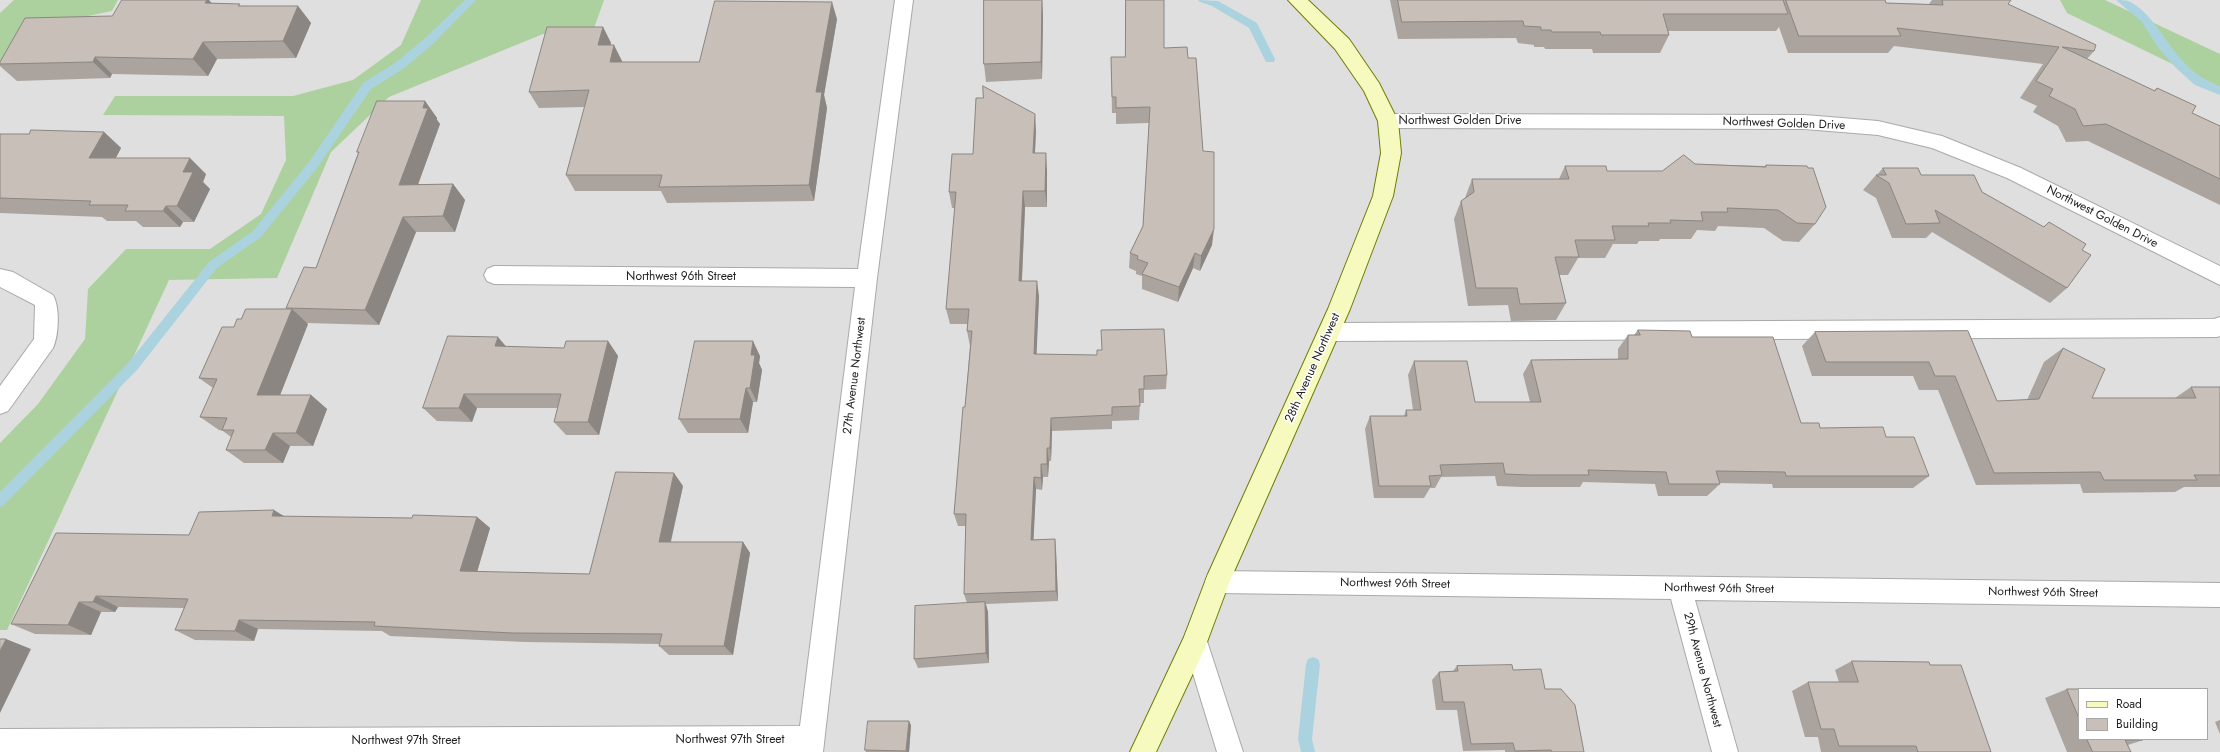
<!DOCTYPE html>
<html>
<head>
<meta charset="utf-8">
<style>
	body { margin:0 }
	#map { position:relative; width:2220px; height:752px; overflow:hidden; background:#f2efe9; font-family:Jost,sans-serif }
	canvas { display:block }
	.legend { position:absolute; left:2078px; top:688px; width:130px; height:52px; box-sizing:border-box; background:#fff; border:1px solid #a7a7a7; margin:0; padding:5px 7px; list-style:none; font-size:12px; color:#222 }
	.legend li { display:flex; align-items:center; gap:8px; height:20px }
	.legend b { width:20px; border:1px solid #a7a7a7 }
</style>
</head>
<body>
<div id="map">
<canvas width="2220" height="752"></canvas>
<ul class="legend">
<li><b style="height:5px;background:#f7fabf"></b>Road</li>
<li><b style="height:11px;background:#c7bfb8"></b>Building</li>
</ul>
</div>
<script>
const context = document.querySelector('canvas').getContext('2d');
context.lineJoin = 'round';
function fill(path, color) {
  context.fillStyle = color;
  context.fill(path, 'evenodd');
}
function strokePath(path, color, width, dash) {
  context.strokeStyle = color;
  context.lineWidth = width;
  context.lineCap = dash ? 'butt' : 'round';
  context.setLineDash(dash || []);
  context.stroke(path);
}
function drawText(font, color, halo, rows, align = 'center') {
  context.font = font + ' Jost,sans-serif';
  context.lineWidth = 3;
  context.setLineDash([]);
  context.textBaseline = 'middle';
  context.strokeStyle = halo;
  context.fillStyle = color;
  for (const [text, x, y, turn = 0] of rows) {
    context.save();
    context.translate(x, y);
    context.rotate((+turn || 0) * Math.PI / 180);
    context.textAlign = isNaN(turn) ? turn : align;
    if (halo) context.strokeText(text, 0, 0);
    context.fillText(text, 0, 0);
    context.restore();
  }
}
const residential = new Path2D(`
	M 0,0 L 2220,0 L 2220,752 L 0,752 ZM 2079,689 L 2207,689 L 2207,739 L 2079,739 Z`);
const forest = new Path2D(`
	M 14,0 L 118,0 L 112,11 L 36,27 L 0,66 L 0,13 Z
	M 421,0 L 604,0 L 592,34 L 543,34 L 389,97 L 331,152 L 277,278 L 169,280 L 7,630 L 0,630 L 0,443 L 38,404 L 85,339 L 88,289 L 126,249 L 210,249 L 261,214 L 286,160 L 284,116 L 103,115 L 115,96 L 293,96 L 353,80 L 401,45 Z
	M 2060,0 L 2105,0 L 2220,54 L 2220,87 L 2067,13 Z`);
const stream = new Path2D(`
	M 465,0 L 476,0 L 432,45 L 403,69 L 371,89 L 317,168 L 261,237 L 217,268 L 137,370 L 4,505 L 0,507 L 0,492 L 129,362 L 209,262 L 253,231 L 309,162 L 363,83 L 395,63 L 424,39 Z
	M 1198,0 L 1218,1 L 1257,23 L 1275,59 L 1274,62 L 1266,62 L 1249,28 L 1212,6 L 1200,2 Z
	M 2116,0 C 2120,0 2125,0 2128,1 C 2151,11 2165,42 2182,60 C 2193,73 2205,80 2220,87 L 2220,95 L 2195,85 L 2175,67 L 2157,46 L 2142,22 Z
	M 1313,657 L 1318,659 L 1320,664 L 1312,739 L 1315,752 L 1301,752 L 1298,739 L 1306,664 L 1308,659 Z`);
const lane = new Path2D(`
	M 2220,317 L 2220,336 L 2217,337 L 1329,341 L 1321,338 L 1318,332 L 1321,326 L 1329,323 L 2214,319 Z`);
const street = new Path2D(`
	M 895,0 L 913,0 L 877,278 L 823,752 L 0,752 L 0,729 L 800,726 L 855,287 L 494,284 L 487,281 L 484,275 L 487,269 L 494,266 L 858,269 Z
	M 1388,114 L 1805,115 L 1878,121 L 1942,136 L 2021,168 L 2220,266 L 2220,285 L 2007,178 L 1932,148 L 1878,135 L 1805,129 L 1388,128 L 1381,126 L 1378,121 L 1381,116 Z
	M 0,269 L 13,272 L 53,295 C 60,307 59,335 53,348 L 8,411 L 0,414 L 0,386 L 34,339 L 35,305 L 0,287 Z
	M 1217,571 L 2220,583 L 2220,607 L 1695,600 L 1738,752 L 1712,752 L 1671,599 L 1217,593 L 1208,590 L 1205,582 L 1208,574 Z
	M 1195,629 L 1204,632 L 1207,641 L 1243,752 L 1217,752 L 1183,641 L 1186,632 Z`);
const secondary = new Path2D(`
	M 1288,0 L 1308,0 L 1349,39 L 1379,83 L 1398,121 L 1401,153 L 1393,196 L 1350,309 L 1229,583 L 1204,650 L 1156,752 L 1130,752 L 1184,637 L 1208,574 L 1328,309 L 1373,196 L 1381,153 L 1378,121 L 1364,91 L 1335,49 Z`);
const wall = new Path2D(`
	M 209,0 L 211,3 L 242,6 L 298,6 L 311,23 L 296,58 L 217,59 L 208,76 L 112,74 L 110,78 L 17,81 L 0,66 L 0,62 L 112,16 Z
	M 1042,0 L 1043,15 L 1042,79 L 986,82 L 984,64 Z
	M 1390,0 L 1885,0 L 1886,3 L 1929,4 L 1932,0 L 2011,0 L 2008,4 L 2094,51 L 2087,59 L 2153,91 L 2157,88 L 2192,113 L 2220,126 L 2220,205 L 2088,141 L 2066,142 L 2058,126 L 2033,112 L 2037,106 L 2020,98 L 2043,64 L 1894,46 L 1888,53 L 1788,53 L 1779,27 L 1776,31 L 1668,31 L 1669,35 L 1660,53 L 1593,53 L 1592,49 L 1545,49 L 1544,47 L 1534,47 L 1534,45 L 1518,43 L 1516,38 L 1398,39 Z
	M 837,19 L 824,95 L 827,108 L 814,201 L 667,203 L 661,191 L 575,191 L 566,175 L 585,107 L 539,108 L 529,92 L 603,27 L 611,43 L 610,45 L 622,61 L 622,62 L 699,62 Z
	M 1164,48 L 1188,58 L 1203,151 L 1212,245 L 1200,271 L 1193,268 L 1178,302 L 1142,289 L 1142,276 L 1136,274 L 1136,271 L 1129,268 L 1130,253 L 1143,226 L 1149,123 L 1116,124 L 1116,113 L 1112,113 L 1111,57 L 1125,57 Z
	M 983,98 L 1036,130 L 1035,153 L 1047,170 L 1047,207 L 1025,207 L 1022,281 L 1039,296 L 1036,354 L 1167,375 L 1166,389 L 1144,390 L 1144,403 L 1140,403 L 1139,420 L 1112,421 L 1112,429 L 1052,431 L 1051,461 L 1049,461 L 1048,477 L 1043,477 L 1042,490 L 1036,489 L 1033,540 L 1055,539 L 1056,550 L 1058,601 L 986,604 L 988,612 L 989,663 L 918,668 L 914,659 L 967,603 L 964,594 L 966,526 L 958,526 L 954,514 L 965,407 L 970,346 L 967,331 L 968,324 L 950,324 L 946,309 L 955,208 L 952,208 L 949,192 L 973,154 Z
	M 425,101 L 437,118 L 437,120 L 440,124 L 418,184 L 453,184 L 465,200 L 455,232 L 416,232 L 379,325 L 306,323 L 308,324 L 280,395 L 311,395 L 327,409 L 313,446 L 290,446 L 283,463 L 244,463 L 226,450 L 231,437 L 223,431 L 219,430 L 200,417 L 213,388 L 199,378 L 234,327 L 241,319 L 287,309 L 286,308 L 316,268 L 358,153 L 357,152 Z
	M 104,132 L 121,148 L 116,158 L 206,174 L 203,182 L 210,189 L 194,222 L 183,222 L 180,227 L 143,227 L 136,221 L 107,221 L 102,217 L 0,213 L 0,134 L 29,134 Z
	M 1695,164 L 1765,166 L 1766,165 L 1815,224 L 1799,242 L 1783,241 L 1764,228 L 1718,226 L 1715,231 L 1697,230 L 1691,239 L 1660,239 L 1659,241 L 1639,241 L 1637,244 L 1613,244 L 1605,258 L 1578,258 L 1568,275 L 1559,275 L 1566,303 L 1556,320 L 1511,321 L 1508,305 L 1468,306 L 1454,219 L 1461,201 L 1465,198 L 1472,179 L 1559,179 L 1565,166 L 1607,171 L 1662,171 Z
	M 1883,168 L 1921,175 L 1982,192 L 2043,227 L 2049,222 L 2082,250 L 2067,288 L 2050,303 L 1932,232 L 1926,238 L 1892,238 L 1876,198 L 1863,190 L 1876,175 L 1877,175 Z
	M 1638,330 L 1692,337 L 1801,423 L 1820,428 L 1886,437 L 1929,476 L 1913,488 L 1773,488 L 1772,484 L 1719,483 L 1720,484 L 1707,496 L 1658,496 L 1655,484 L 1583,482 L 1580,487 L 1522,487 L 1497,486 L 1495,476 L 1441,477 L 1435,488 L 1430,488 L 1424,498 L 1374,498 L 1365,429 L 1370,416 L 1404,416 L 1406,410 L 1413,410 L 1408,375 L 1414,361 L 1475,402 L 1530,402 L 1523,374 L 1531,360 L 1618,359 L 1618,349 L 1628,335 L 1634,335 Z
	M 1968,331 L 1997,401 L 2027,400 L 2044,362 L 2063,348 L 2092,398 L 2175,398 L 2191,387 L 2220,387 L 2220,487 L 2184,487 L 2175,492 L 2083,493 L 2080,484 L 1976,485 L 1938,390 L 1919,390 L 1913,376 L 1812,376 L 1802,346 L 1815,332 Z
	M 608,341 L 618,356 L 599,435 L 566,435 L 554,422 L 558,408 L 477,408 L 472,422 L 437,421 L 423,408 L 506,347 L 564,348 Z
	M 760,356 L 759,363 L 762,370 L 757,402 L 753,402 L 748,433 L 688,433 L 679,419 Z
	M 683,486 L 671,542 L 743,542 L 750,553 L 733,655 L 669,655 L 659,646 L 660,644 L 525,642 L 390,636 L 382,631 L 258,629 L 254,641 L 195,640 L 175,630 L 184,608 L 118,607 L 115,612 L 101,612 L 91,635 L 35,634 L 11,624 L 189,535 L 285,517 L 412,518 L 477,517 L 490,528 L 477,572 L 589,574 Z
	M 1852,661 L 1930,665 L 1991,752 L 1821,752 L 1818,737 L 1805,737 L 1792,691 L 1808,682 L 1839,682 L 1835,670 Z
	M 1457,666 L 1513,670 L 1545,689 L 1584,752 L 1505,752 L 1505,750 L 1463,751 L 1457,710 L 1436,710 L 1432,680 L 1439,672 L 1453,671 Z
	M 2067,689 L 2079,689 L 2079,739 L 2142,739 L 2143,740 L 2128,745 L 2131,752 L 2067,752 L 2045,698 Z
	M 2220,720 L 2220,734 L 2215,722 Z
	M 911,725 L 909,752 L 866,752 L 865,750 Z`);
const shadedWall = new Path2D(`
	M 207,0 L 209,0 L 222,16 L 205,3 Z
	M 1042,0 L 1043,15 L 1042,79 L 1041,62 Z
	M 832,2 L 837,19 L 824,95 L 827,108 L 814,201 L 809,185 L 816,92 Z
	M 298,6 L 311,23 L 296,58 L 283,41 Z
	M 603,27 L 611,43 L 606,62 L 598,45 Z
	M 203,42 L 217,59 L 208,76 L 193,59 Z
	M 614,45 L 622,61 L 618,79 L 610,62 Z
	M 95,57 L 112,74 L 110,78 L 93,62 Z
	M 425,101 L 437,118 L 437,120 L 440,124 L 412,201 L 399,185 Z
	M 1035,114 L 1036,130 L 1034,170 L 1033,153 Z
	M 104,132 L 121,148 L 107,174 L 89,158 Z
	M 1046,153 L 1047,170 L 1047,207 L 1045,191 Z
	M 190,158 L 206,174 L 203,182 L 210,189 L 194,222 L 177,206 L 183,172 Z
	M 453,184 L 465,200 L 455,232 L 443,216 Z
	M 1023,191 L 1025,207 L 1021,296 L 1019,281 Z
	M 166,206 L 183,222 L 180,227 L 163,211 Z
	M 403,217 L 416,232 L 379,325 L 365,310 Z
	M 1214,229 L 1212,245 L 1200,271 L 1201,256 Z
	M 1195,253 L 1193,268 L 1178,302 L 1179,287 Z
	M 1037,281 L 1039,296 L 1036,368 L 1034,354 Z
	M 292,309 L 308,324 L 275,408 L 257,395 Z
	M 498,337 L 510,351 L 495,346 Z
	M 608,341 L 618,356 L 599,435 L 588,422 Z
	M 753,341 L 760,356 L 759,363 L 762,370 L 757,402 L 750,388 L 751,355 Z
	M 746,388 L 753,402 L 748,433 L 740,419 Z
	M 464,394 L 477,408 L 472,422 L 459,408 Z
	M 311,395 L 327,409 L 313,446 L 296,433 Z
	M 1051,418 L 1052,431 L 1051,461 L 1050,448 Z
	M 273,433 L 290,446 L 283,463 L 265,450 Z
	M 1047,448 L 1049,461 L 1048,477 L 1047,464 Z
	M 1041,464 L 1043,477 L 1042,490 L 1041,478 Z
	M 674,473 L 683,486 L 668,553 L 659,542 Z
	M 1034,477 L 1036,489 L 1033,551 L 1031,540 Z
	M 274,510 L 292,521 L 272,516 Z
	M 477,517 L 490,528 L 474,582 L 460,571 Z
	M 1055,539 L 1056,550 L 1058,601 L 1056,591 Z
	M 743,542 L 750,553 L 733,655 L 724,646 Z
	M 96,596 L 118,607 L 115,612 L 93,602 Z
	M 79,602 L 101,612 L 91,635 L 68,625 Z
	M 985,602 L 988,612 L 989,663 L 986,653 Z
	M 239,620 L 258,629 L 254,641 L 235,631 Z
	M 6,639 L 31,649 L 0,713 L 0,651 Z
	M 909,721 L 911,725 L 909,752 L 907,752 L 906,751 Z`);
const building = new Path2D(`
	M 122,0 L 207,0 L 205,3 L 240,4 L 238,6 L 298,6 L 283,41 L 203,42 L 193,59 L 95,57 L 93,62 L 0,64 L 0,62 L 25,18 L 112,16 Z
	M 984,0 L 1042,0 L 1041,62 L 984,64 Z
	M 1126,0 L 1164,0 L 1164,48 L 1187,47 L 1188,58 L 1196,58 L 1203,151 L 1214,152 L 1214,229 L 1201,256 L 1195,253 L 1179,287 L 1142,274 L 1148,263 L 1137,259 L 1138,256 L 1130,253 L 1143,226 L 1150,107 L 1116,108 L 1116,97 L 1112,97 L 1111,57 L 1125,57 Z
	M 1398,0 L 1783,0 L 1788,14 L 1663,14 L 1669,35 L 1601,35 L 1600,32 L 1552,32 L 1551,30 L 1541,30 L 1541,27 L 1524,26 L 1523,21 L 1402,22 Z
	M 1786,0 L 1885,0 L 1886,3 L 1943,5 L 1942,0 L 2011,0 L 2008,4 L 2096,45 L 2094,51 L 2062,47 L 2155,91 L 2157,88 L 2196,106 L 2192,113 L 2220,126 L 2220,179 L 2106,124 L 2083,126 L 2075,109 L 2049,96 L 2053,89 L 2036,81 L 2059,47 L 1897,28 L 1901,36 L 1799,36 Z
	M 715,1 L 832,2 L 816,92 L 822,92 L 809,185 L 659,187 L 662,175 L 566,175 L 589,90 L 529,92 L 547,27 L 603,27 L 598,45 L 614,45 L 610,62 L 699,62 Z
	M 983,86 L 1035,114 L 1033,153 L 1046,153 L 1045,191 L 1023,191 L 1019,281 L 1037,281 L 1034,354 L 1097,355 L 1097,350 L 1102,350 L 1101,330 L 1164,329 L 1167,375 L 1144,376 L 1144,389 L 1139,389 L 1140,406 L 1112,407 L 1112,415 L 1051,418 L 1050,448 L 1047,448 L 1047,464 L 1041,464 L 1041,478 L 1034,477 L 1031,540 L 1055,539 L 1056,591 L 964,594 L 966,514 L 954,514 L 963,407 L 965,407 L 972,331 L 967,331 L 969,309 L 946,309 L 956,192 L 949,192 L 952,154 L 973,154 L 976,98 L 983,98 Z
	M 377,101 L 425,101 L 423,108 L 428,108 L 399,185 L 453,184 L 443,216 L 403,217 L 365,310 L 286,308 L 304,267 L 316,268 L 359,152 L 357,152 Z
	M 31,130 L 104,132 L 89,158 L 190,158 L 183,172 L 193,172 L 177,206 L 166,206 L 163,211 L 125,211 L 128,205 L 89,205 L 91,201 L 0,198 L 0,134 L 29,134 Z
	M 1684,155 L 1695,164 L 1766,167 L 1766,165 L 1807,166 L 1808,168 L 1813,168 L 1826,207 L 1815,224 L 1797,223 L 1778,210 L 1727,208 L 1728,212 L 1701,212 L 1703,221 L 1670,220 L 1671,223 L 1648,223 L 1649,226 L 1612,226 L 1615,240 L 1575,240 L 1579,257 L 1555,257 L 1566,303 L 1520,304 L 1517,288 L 1476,288 L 1461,201 L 1474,192 L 1472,179 L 1569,179 L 1565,166 L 1606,166 L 1607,171 L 1662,171 Z
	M 1883,168 L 1918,168 L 1921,175 L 1974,175 L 1982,192 L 2044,227 L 2049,222 L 2086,244 L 2082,250 L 2091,255 L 2067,288 L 1935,210 L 1940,223 L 1906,224 L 1889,183 L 1876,175 L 1886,175 Z
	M 246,309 L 292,309 L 257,395 L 311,395 L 296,433 L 273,433 L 265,450 L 226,450 L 234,430 L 222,430 L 227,418 L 200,417 L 217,379 L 199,378 L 222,327 L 234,327 L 237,319 L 241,319 Z
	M 1638,330 L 1690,331 L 1692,337 L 1773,337 L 1801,423 L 1819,423 L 1820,428 L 1883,427 L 1886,437 L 1914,437 L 1929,476 L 1786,476 L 1785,472 L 1716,471 L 1720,484 L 1669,484 L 1666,472 L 1588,470 L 1589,475 L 1531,475 L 1505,474 L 1503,463 L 1440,465 L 1442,475 L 1429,476 L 1431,486 L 1379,486 L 1370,416 L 1407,416 L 1406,410 L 1421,410 L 1414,361 L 1467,361 L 1475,402 L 1541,402 L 1531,360 L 1628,359 L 1628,335 L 1640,335 Z
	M 1968,331 L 1997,401 L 2039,399 L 2063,348 L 2105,369 L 2092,398 L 2196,398 L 2191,387 L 2220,387 L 2220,475 L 2194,475 L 2197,480 L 2104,480 L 2100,472 L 1994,473 L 1955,376 L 1935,376 L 1929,362 L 1826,362 L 1815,332 Z
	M 448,336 L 498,337 L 495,346 L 564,348 L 566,341 L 608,341 L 588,422 L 554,422 L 561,394 L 464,394 L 459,408 L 423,408 Z
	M 695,341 L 753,341 L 751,355 L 755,355 L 750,388 L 746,388 L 740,419 L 679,419 Z
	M 616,472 L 674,473 L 659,542 L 743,542 L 724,646 L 659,646 L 662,634 L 512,633 L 374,626 L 375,622 L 239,620 L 235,631 L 175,630 L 188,599 L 96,596 L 93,602 L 79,602 L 68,625 L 11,624 L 56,533 L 189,535 L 199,512 L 274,510 L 272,516 L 412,518 L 413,515 L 477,517 L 460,571 L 589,574 Z
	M 985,602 L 986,653 L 914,659 L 915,606 Z
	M 0,639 L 6,639 L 0,651 Z
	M 1852,661 L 1929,662 L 1930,665 L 1961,665 L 1991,752 L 1918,752 L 1916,746 L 1839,746 L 1834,729 L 1821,729 L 1808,682 L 1858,682 Z
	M 1512,665 L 1513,670 L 1541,669 L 1545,689 L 1561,689 L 1575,705 L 1584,752 L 1552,752 L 1551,750 L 1515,751 L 1513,743 L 1471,744 L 1464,702 L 1443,702 L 1439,672 L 1458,671 L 1457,666 Z
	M 2067,689 L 2079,689 L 2079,718 Z
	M 868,721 L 909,721 L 906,751 L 865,750 Z
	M 2087,739 L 2142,739 L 2143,740 L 2125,740 L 2131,752 L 2093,752 Z`);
const streetNames = [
	["Northwest Golden Drive",1460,121],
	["Northwest Golden Drive",1784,124,2],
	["Northwest Golden Drive",2102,217,27],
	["Northwest 96th Street",681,277],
	["28th Avenue Northwest",1313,368,-66],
	["27th Avenue Northwest",855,376,-83],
	["Northwest 96th Street",1395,584,1],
	["Northwest 96th Street",1719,589,1],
	["Northwest 96th Street",2043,593,1],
	["29th Avenue Northwest",1702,670,75],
	["Northwest 97th Street",730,740],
	["Northwest 97th Street",406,741]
];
fill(residential, '#e0dfdf');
fill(forest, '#add19e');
fill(stream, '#aad3df');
strokePath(lane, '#a9a9a9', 2);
strokePath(street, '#a9a9a9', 2);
strokePath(secondary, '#707d05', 2);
fill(lane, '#fff');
fill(street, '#fff');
fill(secondary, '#f7fabf');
fill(wall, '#aba49e');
fill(shadedWall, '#8b8681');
fill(building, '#c7bfb8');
strokePath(building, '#8b8681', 1);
drawText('12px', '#222', '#fff', streetNames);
</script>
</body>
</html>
